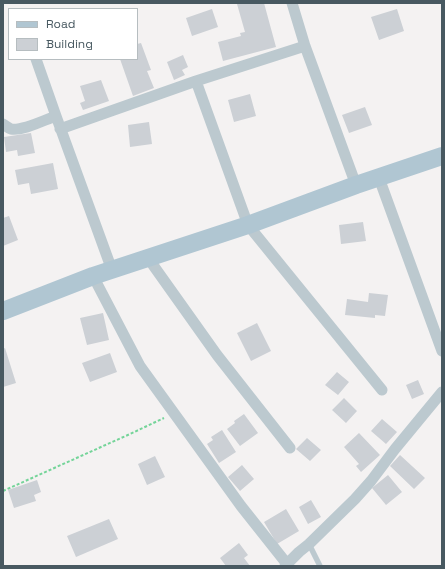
<!DOCTYPE html>
<html>
<head>
<meta charset="utf-8">
<style>
	body { margin:0 }
	#map { position:relative; width:445px; height:569px; overflow:hidden; background:#f4f2f2; font-family:"Space Grotesk",sans-serif }
	canvas { display:block }
	.frame { position:absolute; inset:0; border:4px solid #485961; pointer-events:none }
	.legend { position:absolute; left:8px; top:8px; width:130px; height:52px; box-sizing:border-box; background:#fff; border:1px solid #b6bdc0; margin:0; padding:5px 7px; list-style:none; font-size:12px; color:#485961 }
	.legend li { display:flex; align-items:center; gap:8px; height:20px }
	.legend b { width:20px; border:1px solid #b6bdc0 }
</style>
</head>
<body>
<div id="map">
<canvas width="445" height="569"></canvas>
<div class="frame"></div>
<ul class="legend">
<li><b style="height:5px;background:#b0c6d2"></b>Road</li>
<li><b style="height:11px;background:#ccd0d5"></b>Building</li>
</ul>
</div>
<script>
const context = document.querySelector('canvas').getContext('2d');
context.lineJoin = 'round';
function fill(path, color) {
  context.fillStyle = color;
  context.fill(path, 'evenodd');
}
function strokePath(path, color, width, dash) {
  context.strokeStyle = color;
  context.lineWidth = width;
  context.lineCap = dash ? 'butt' : 'round';
  context.setLineDash(dash || []);
  context.stroke(path);
}
const building = new Path2D(`
	M 239,3 L 264,3 L 276,47 L 223,61 L 218,42 L 241,36 L 240,33 L 245,32 L 237,4 Z
	M 212,9 L 218,27 L 192,36 L 186,18 Z
	M 397,9 L 404,31 L 379,40 L 371,17 Z
	M 141,43 L 151,70 L 147,71 L 154,88 L 133,96 L 120,59 L 137,59 L 137,44 Z
	M 183,55 L 188,67 L 182,70 L 185,75 L 174,80 L 167,62 Z
	M 101,80 L 109,101 L 83,110 L 80,103 L 85,101 L 80,86 Z
	M 250,94 L 256,116 L 234,122 L 228,100 Z
	M 365,107 L 372,125 L 349,133 L 342,115 Z
	M 149,122 L 152,144 L 130,147 L 128,125 Z
	M 31,133 L 35,153 L 18,156 L 17,150 L 6,152 L 4,137 Z
	M 53,163 L 58,189 L 31,194 L 29,183 L 18,185 L 15,170 Z
	M 9,216 L 18,240 L 3,246 L 3,218 Z
	M 363,222 L 366,241 L 341,244 L 339,225 Z
	M 369,293 L 388,295 L 385,316 L 375,315 L 375,318 L 345,315 L 347,299 L 368,302 Z
	M 103,313 L 109,340 L 87,345 L 80,318 Z
	M 257,323 L 271,351 L 251,361 L 237,333 Z
	M 5,348 L 16,383 L 3,387 L 3,349 Z
	M 110,353 L 117,372 L 90,382 L 82,363 Z
	M 337,372 L 349,382 L 338,395 L 325,385 Z
	M 418,380 L 424,394 L 412,399 L 406,385 Z
	M 344,398 L 357,411 L 346,423 L 332,410 Z
	M 244,414 L 258,433 L 240,446 L 227,429 L 235,423 L 234,421 Z
	M 382,419 L 397,432 L 386,444 L 371,431 Z
	M 222,430 L 236,452 L 219,463 L 207,444 L 213,440 L 211,437 Z
	M 359,433 L 380,455 L 361,472 L 356,466 L 359,464 L 344,447 Z
	M 307,438 L 321,450 L 310,461 L 296,449 Z
	M 400,455 L 425,478 L 414,489 L 390,466 Z
	M 155,456 L 165,477 L 147,485 L 138,464 Z
	M 242,465 L 254,479 L 240,491 L 228,477 Z
	M 388,475 L 402,492 L 386,505 L 372,488 Z
	M 37,480 L 41,492 L 34,495 L 36,501 L 14,508 L 8,490 Z
	M 311,500 L 321,517 L 308,524 L 299,507 Z
	M 286,509 L 299,531 L 277,544 L 264,522 Z
	M 109,519 L 118,539 L 76,557 L 67,536 Z
	M 239,543 L 248,555 L 244,558 L 250,566 L 226,566 L 220,558 Z`);
const path = new Path2D(`
	M 3,491 L 130,434 L 164,418`);
const service = new Path2D(`
	M 309,544 L 320,566`);
const minor = new Path2D(`
	M 292,3 L 305,46 L 356,185
	M 36,59 L 56,116 L 112,270
	M 196,81 L 248,225 L 382,390
	M 3,124 C 6,126 8,128 11,129 C 23,131 44,120 56,116
	M 60,129 L 196,81 L 305,46
	M 379,178 L 442,351
	M 148,258 L 217,355 L 290,448
	M 93,276 L 140,366 L 241,506 L 287,564
	M 285,566 L 299,552 L 309,544 L 355,499 L 371,481 L 395,449 L 442,392`);
const primary = new Path2D(`
	M 3,311 L 93,276 L 248,225 L 356,185 L 442,156`);
fill(building, '#ccd0d5');
strokePath(path, '#74d499', 2, [3, 2]);
strokePath(service, '#bcc9cf', 5.5);
strokePath(minor, '#bcc9cf', 11);
strokePath(primary, '#b0c6d2', 18);
</script>
</body>
</html>
